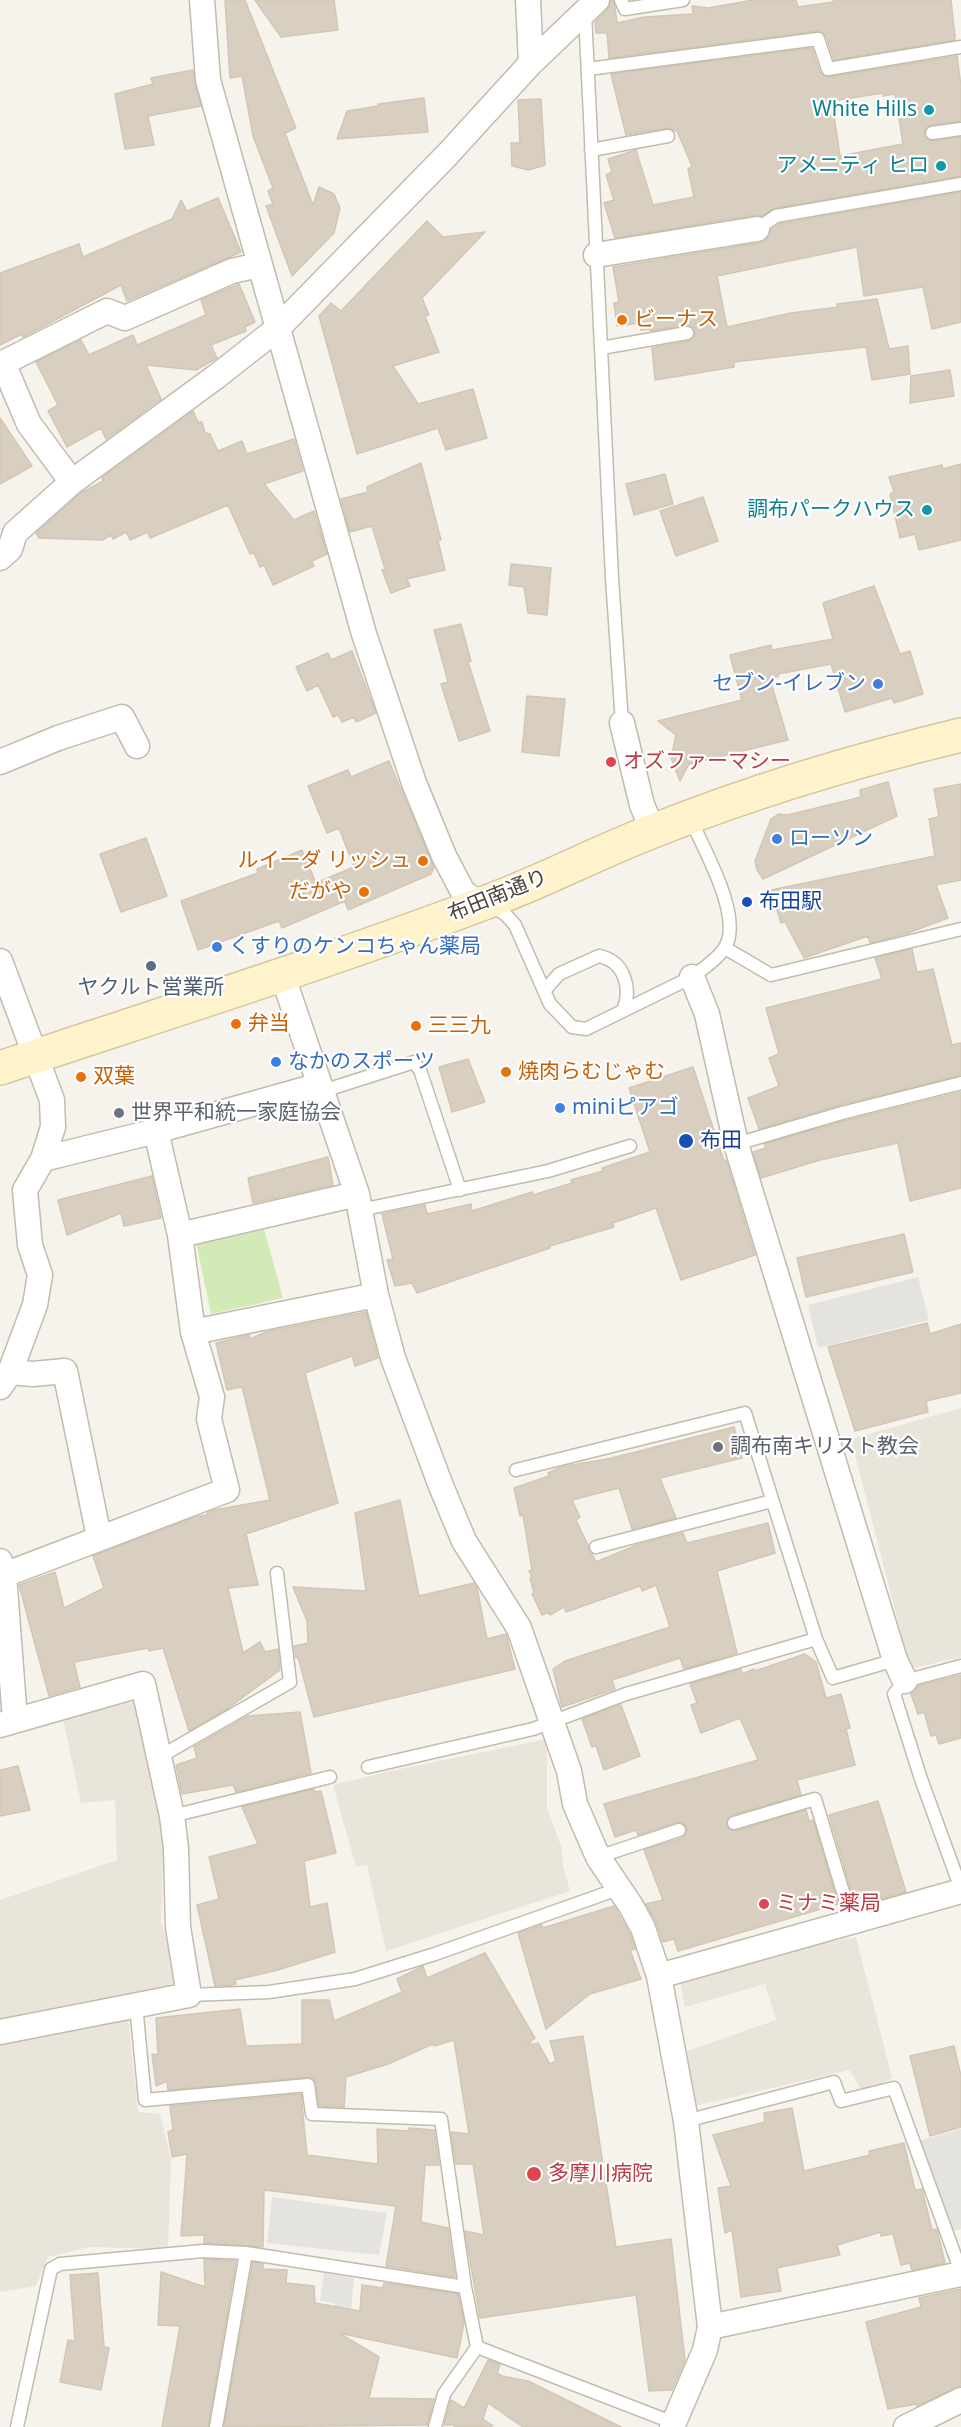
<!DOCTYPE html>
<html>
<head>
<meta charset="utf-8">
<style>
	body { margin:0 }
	canvas { display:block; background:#f6f3ec }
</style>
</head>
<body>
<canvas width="961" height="2427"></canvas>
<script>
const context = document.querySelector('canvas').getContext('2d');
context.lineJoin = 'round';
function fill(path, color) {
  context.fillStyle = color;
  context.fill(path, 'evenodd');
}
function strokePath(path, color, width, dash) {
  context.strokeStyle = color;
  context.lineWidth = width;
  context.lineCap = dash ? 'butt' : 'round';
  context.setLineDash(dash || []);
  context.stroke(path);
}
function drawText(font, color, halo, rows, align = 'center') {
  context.font = font + ' "Noto Sans","Noto Sans JP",sans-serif';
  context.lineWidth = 4.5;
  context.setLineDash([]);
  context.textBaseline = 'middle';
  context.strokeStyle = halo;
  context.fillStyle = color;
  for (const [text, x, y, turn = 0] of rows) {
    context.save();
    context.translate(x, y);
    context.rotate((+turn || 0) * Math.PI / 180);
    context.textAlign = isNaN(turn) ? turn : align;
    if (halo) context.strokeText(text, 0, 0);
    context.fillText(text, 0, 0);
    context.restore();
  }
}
const residential = new Path2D(`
	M 961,1408 L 961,1657 L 910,1669 L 851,1439 Z
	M 139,1700 L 164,1829 L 161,1921 L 178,1983 L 0,2022 L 0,1900 L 117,1860 L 115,1800 L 81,1803 L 63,1719 Z
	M 547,1739 L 547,1808 L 562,1849 L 563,1866 L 570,1891 L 386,1951 L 367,1865 L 356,1867 L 333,1785 L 386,1772 Z
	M 856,1937 L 892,2078 L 863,2092 L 849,2070 L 695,2106 L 687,2051 L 776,2020 L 765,1984 L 685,2007 L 679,1977 L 800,1947 Z
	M 128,2018 L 138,2112 L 160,2114 L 171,2161 L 168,2249 L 89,2247 L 48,2257 L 36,2286 L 0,2292 L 0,2045 Z`);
const green = new Path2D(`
	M 264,1229 L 283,1298 L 211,1314 L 196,1242 Z`);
const parking = new Path2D(`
	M 918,1277 L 929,1320 L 818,1348 L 808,1305 Z
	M 961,2129 L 961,2229 L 950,2232 L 919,2141 Z
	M 272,2197 L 387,2213 L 379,2255 L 267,2243 Z
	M 324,2273 L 354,2278 L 350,2323 L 339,2327 L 334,2303 L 320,2301 Z`);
const building = new Path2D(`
	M 225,0 L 245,0 L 296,128 L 285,133 L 313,205 L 319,187 L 334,194 L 340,208 L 334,233 L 292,276 L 266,206 L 273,204 L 268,191 L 273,188 L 253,136 L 242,76 L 230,78 Z
	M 255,0 L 334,0 L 338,30 L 281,37 Z
	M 611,0 L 613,0 L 615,7 L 617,23 L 644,17 L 693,14 L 692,6 L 708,8 L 753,0 L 796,0 L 798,7 L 833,2 L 834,0 L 951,0 L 955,36 L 955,40 L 834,60 L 826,36 L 817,31 L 609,58 L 607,33 L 596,33 L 595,22 L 607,10 Z
	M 812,48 L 820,72 L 829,77 L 957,56 L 961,86 L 961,121 L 930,125 L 925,129 L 924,134 L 926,138 L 933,141 L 961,137 L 961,176 L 775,208 L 762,216 L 755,215 L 615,238 L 604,203 L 614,200 L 606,175 L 612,172 L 608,159 L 636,150 L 653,205 L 694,197 L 688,169 L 692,166 L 677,131 L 667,128 L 626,135 L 611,74 ZM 883,93 L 883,96 L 895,94 L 903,144 L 840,156 L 832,101 Z
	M 193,70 L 201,106 L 148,116 L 154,145 L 125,149 L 115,94 L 153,84 L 151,78 Z
	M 424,98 L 428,132 L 337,139 L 347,111 L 378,106 L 378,104 Z
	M 541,99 L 545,165 L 529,170 L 512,166 L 511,143 L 520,143 L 518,100 Z
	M 961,192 L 961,322 L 932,329 L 923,287 L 864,296 L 857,247 L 717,276 L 727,327 L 791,313 L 838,307 L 837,304 L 877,299 L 889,349 L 908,346 L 910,374 L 872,380 L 866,347 L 734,362 L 734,367 L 655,380 L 652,348 L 689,341 L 695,335 L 694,328 L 686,325 L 650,331 L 649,329 L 641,330 L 640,323 L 617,326 L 614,303 L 619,302 L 613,267 L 759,243 L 766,240 L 771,230 L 779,224 Z
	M 218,198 L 241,252 L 127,301 L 121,285 L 23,337 L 22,334 L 0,345 L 0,273 L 79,244 L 83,257 L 172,219 L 181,200 L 187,211 Z
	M 427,221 L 443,237 L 485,232 L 422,298 L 429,315 L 425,316 L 439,352 L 393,366 L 418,404 L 473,389 L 487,438 L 446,450 L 438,428 L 357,454 L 319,316 L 331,303 L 341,311 Z
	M 239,284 L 255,322 L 245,327 L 246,331 L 211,345 L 217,358 L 196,370 L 146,365 L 161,399 L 106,439 L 101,428 L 67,447 L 48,411 L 58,405 L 36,362 L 81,340 L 89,355 L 133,335 L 137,345 L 206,315 L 201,300 Z
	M 950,370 L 954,396 L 910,403 L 911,376 Z
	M 193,411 L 198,422 L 202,422 L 205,433 L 210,434 L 218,451 L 242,441 L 247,454 L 294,439 L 303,471 L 264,484 L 294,520 L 314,511 L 327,554 L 312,561 L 314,566 L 273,585 L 264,565 L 260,567 L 254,553 L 250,554 L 228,505 L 150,538 L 148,532 L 130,540 L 126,532 L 113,539 L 111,535 L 102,540 L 39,538 L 36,533 L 81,493 L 103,481 L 102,478 Z
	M 0,418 L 32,466 L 0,484 Z
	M 421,463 L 441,540 L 438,540 L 445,570 L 407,579 L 410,586 L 391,593 L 382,570 L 385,569 L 372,526 L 350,532 L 341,499 L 368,492 L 367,487 Z
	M 961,464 L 961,540 L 919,550 L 915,534 L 900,538 L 890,494 L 894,492 L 889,477 L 942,465 L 943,469 Z
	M 665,474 L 673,504 L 634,515 L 626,484 Z
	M 703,497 L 718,541 L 676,556 L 660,511 Z
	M 511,564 L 551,568 L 547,615 L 528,613 L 524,587 L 509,585 Z
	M 874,586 L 900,654 L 910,651 L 923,694 L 894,703 L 892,698 L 845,712 L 831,664 L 778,674 L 779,676 L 770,679 L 788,740 L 689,764 L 680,781 L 671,758 L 676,735 L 658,721 L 742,700 L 730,655 L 771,645 L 772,650 L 833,639 L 823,603 Z
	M 461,624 L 471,661 L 468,662 L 490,731 L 459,741 L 441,684 L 448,682 L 434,630 Z
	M 352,651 L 376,713 L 356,722 L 354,717 L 342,722 L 338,715 L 333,717 L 318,685 L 307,691 L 296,667 L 328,653 L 331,660 Z
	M 527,696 L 565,699 L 559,756 L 522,752 Z
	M 389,761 L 434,868 L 431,874 L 348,910 L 345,901 L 282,928 L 279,921 L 198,950 L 181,901 L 258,873 L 257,869 L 302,850 L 316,883 L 354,867 L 339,828 L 327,833 L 308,786 L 348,770 L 351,777 Z
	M 888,782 L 897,816 L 763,879 L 757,870 L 755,861 L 771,819 L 779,814 L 788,815 L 861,797 L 860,790 Z
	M 961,784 L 961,880 L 936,885 L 948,918 L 908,933 L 870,943 L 868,936 L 804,958 L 785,922 L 781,923 L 771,890 L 935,856 L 929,819 L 939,817 L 934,789 Z
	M 146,838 L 167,896 L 121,912 L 100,854 Z
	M 912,949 L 917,972 L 933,969 L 952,1045 L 961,1043 L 961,1075 L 840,1105 L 759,1129 L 748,1098 L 779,1086 L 769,1058 L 779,1054 L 766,1008 L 882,979 L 875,958 Z
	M 468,1059 L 485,1102 L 452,1112 L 439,1067 Z
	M 693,1067 L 724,1161 L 726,1160 L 755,1255 L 681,1280 L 656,1208 L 613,1223 L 614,1227 L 550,1246 L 550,1248 L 417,1293 L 412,1283 L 395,1286 L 387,1260 L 393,1259 L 382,1214 L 425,1205 L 427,1214 L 471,1204 L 472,1211 L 532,1192 L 533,1195 L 572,1183 L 571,1180 L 603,1171 L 602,1168 L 650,1152 L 629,1088 Z
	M 961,1092 L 961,1188 L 910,1201 L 898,1143 L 820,1160 L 761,1178 L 753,1152 L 766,1148 L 764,1144 L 844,1121 Z
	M 328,1157 L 333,1185 L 253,1203 L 248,1178 Z
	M 152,1176 L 161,1218 L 124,1226 L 121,1213 L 67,1235 L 58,1200 Z
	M 904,1234 L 913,1272 L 806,1297 L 797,1258 Z
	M 366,1312 L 378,1358 L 355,1366 L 352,1356 L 305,1373 L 338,1503 L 246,1534 L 258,1585 L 228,1588 L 243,1653 L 260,1642 L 265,1652 L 278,1649 L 280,1670 L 227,1709 L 189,1731 L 163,1648 L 149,1651 L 148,1648 L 74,1662 L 80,1687 L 49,1696 L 19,1585 L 55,1572 L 64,1608 L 104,1588 L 93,1556 L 198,1516 L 207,1515 L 207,1513 L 214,1510 L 270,1500 L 242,1387 L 227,1390 L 216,1343 L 249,1335 L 250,1339 L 266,1332 Z
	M 927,1323 L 930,1334 L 961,1324 L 961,1393 L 926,1401 L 928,1412 L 855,1431 L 828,1347 Z
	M 734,1427 L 742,1458 L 660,1478 L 676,1518 L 632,1529 L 619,1488 L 572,1500 L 580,1517 L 576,1520 L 596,1562 L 637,1545 L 683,1533 L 687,1543 L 768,1523 L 775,1553 L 717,1571 L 737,1653 L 684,1669 L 680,1658 L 612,1680 L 615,1689 L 562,1707 L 553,1669 L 565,1661 L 670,1627 L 656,1585 L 642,1591 L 640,1586 L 566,1612 L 564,1607 L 550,1615 L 548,1612 L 542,1615 L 532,1594 L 534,1593 L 530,1578 L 532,1577 L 529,1571 L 532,1570 L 523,1515 L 520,1516 L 514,1488 L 549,1476 L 548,1473 L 561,1467 L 612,1458 Z
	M 400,1500 L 419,1596 L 474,1583 L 477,1588 L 487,1639 L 506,1634 L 515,1669 L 314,1717 L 298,1657 L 296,1658 L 294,1646 L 308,1643 L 307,1621 L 293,1587 L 366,1591 L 355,1513 Z
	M 805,1654 L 816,1662 L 826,1698 L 841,1694 L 850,1728 L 846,1729 L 855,1765 L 797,1780 L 801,1795 L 732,1815 L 728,1818 L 726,1825 L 729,1829 L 736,1831 L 806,1810 L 809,1821 L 813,1820 L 838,1904 L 678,1951 L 674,1939 L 663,1942 L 656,1921 L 646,1904 L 663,1900 L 644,1850 L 682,1838 L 687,1832 L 687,1827 L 681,1822 L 677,1822 L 638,1835 L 636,1830 L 615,1837 L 604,1804 L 758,1760 L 740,1718 L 701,1733 L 691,1705 L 697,1703 L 690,1684 L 741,1669 L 742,1674 L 754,1669 L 755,1671 Z
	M 961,1675 L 961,1738 L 939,1744 L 936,1735 L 931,1736 L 924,1712 L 918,1714 L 911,1694 L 918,1686 Z
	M 621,1705 L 640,1756 L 604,1770 L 596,1746 L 592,1747 L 582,1719 Z
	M 300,1712 L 311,1773 L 236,1792 L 233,1785 L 182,1794 L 176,1765 L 197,1758 L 194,1747 L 248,1716 Z
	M 18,1766 L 30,1810 L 0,1816 L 0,1770 Z
	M 314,1789 L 315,1792 L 321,1791 L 336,1853 L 304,1861 L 310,1907 L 327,1903 L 335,1952 L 278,1970 L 235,1980 L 236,1984 L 232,1985 L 215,1986 L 197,1905 L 219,1899 L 209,1857 L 258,1844 L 242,1807 Z
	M 878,1801 L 906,1892 L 868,1902 L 866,1896 L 854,1900 L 829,1815 Z
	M 614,1906 L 630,1934 L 635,1949 L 630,1950 L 641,1979 L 590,1994 L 546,2029 L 518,1933 L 542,1925 L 543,1928 Z
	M 485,1953 L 535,2038 L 527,2045 L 538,2043 L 550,2064 L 556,2061 L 550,2041 L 583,2036 L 616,2247 L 671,2239 L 685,2360 L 672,2390 L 649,2391 L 636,2295 L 480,2318 L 465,2231 L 484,2235 L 473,2164 L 456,2164 L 451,2132 L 469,2134 L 454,2040 L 434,2046 L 433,2044 L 388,2064 L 346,2077 L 344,2107 L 319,2106 L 316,2083 L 312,2078 L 308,2077 L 168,2090 L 167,2081 L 156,2086 L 152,2054 L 158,2055 L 156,2018 L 240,2009 L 246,2046 L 302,2044 L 302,2000 L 329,2000 L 334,2021 L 402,1992 L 397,1979 L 423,1966 L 427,1978 Z
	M 954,2046 L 961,2076 L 961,2127 L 930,2136 L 910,2056 Z
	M 301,2094 L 307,2155 L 378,2164 L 377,2129 L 409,2131 L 409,2128 L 434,2130 L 439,2165 L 425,2165 L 421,2222 L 448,2228 L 455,2277 L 386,2266 L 396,2206 L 264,2190 L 263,2247 L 204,2243 L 204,2235 L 181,2236 L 187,2154 L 172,2157 L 168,2132 L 173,2130 L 170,2106 Z
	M 792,2108 L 804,2171 L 870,2155 L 869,2151 L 904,2143 L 915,2190 L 922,2189 L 932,2230 L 937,2229 L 945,2263 L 912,2270 L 910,2263 L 901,2265 L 893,2234 L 881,2236 L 881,2232 L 837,2245 L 840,2255 L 777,2268 L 781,2291 L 741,2297 L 732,2230 L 725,2233 L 718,2188 L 731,2186 L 713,2135 L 765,2122 L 764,2113 Z
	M 204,2259 L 236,2261 L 208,2427 L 162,2427 L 180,2326 L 158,2325 L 161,2272 L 205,2287 Z
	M 253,2262 L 263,2264 L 263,2269 L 287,2270 L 286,2283 L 314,2286 L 315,2303 L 360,2311 L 362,2285 L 383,2288 L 384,2283 L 458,2294 L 464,2323 L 457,2358 L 339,2333 L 379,2357 L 369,2398 L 434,2399 L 427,2425 L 224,2427 Z
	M 98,2273 L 104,2347 L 109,2348 L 101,2390 L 60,2382 L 68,2340 L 75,2341 L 70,2275 Z
	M 961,2289 L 961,2386 L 917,2406 L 917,2404 L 888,2409 L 866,2322 L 921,2307 L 919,2298 Z
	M 488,2360 L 500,2365 L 497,2373 L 502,2376 L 528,2381 L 621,2427 L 523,2427 L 488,2403 L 483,2419 L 493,2426 L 454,2427 L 455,2425 L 444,2425 L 451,2400 L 464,2408 Z`);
const lane = new Path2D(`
	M 621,0 L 625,9 L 683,0
	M 585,13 L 612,578 L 622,723
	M 588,69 L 818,39 L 828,69 L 961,47
	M 932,133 L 961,129
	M 591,150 L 668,136
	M 757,229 L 776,216 L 961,184
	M 601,348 L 687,333
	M 491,904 L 507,916 L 515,925 L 550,1004 L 572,1027 L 586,1029 L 692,977 C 703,969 716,960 724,949 C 745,919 703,848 690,818
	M 725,948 L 771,975 L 961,929
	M 544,991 L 559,974 L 599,956 C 625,961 632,989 623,1011
	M 323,1091 L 414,1062 L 420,1070 L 460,1190
	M 736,1144 L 842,1113 L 961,1083
	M 360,1210 L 548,1171 L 630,1146
	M 596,1547 L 772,1501
	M 816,1639 L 833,1678 L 895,1660
	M 961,1666 L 905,1681 L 894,1694 L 921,1779 L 961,1889
	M 161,1756 L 290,1682 L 277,1573
	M 368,1767 L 533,1729 L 626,1694 L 816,1639 L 745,1413 L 516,1470
	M 172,1816 L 330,1777
	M 734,1823 L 815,1799 L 852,1922
	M 598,1857 L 679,1830
	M 189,1995 L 269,1992 L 355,1979 L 435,1954 L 618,1889
	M 136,2005 L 145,2100 L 308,2085 L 312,2114 L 441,2119 L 465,2287
	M 686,2121 L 834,2082 L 841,2101 L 894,2088 L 961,2272
	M 17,2427 L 51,2269 L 60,2264 L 203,2251 L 246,2253 L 465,2287 L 477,2347 L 674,2423
	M 216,2427 L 246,2253
	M 435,2427 L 444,2394 L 477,2347`);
const street = new Path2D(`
	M 202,0 L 208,80 L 364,634 L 414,783 L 444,856 L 463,892 L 473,899 L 488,902
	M 528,0 L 531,63
	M 596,255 L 757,229
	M 72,482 L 29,424 L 3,363 L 107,311 L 125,318 L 232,271 L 259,265
	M 0,558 L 10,549 L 15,533 L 72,482 L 217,376 L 278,328 L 447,155 L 531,63 L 597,0
	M 622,723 L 642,805 L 653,831
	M 0,762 L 58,738 L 122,717 L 137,746
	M 0,961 L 52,1100 L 53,1127 L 43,1159 L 25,1190 L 30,1245 L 40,1275 L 35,1305 L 10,1372 L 0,1387
	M 282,974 L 357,1194 L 376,1295 L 393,1358 L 441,1486 L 464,1541 L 519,1628 L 569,1771 L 575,1804 L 598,1857 L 631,1906 L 643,1928 L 659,1976 L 686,2121 L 710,2327 L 705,2350 L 672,2427
	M 692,977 L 707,1014 L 736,1144 L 895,1660 L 905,1681
	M 156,1131 L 180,1235
	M 43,1159 L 156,1131 L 320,1085
	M 193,1332 L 376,1295
	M 10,1372 L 33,1374 L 65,1371 L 99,1537
	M 0,1561 L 4,1575 L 15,1720
	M 4,1575 L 227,1490 L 209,1419 L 212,1397 L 193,1332 L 180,1235 L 357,1194
	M 0,1725 L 143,1684 L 172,1816 L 176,1848 L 178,1927 L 189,1995 L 0,2032
	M 659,1976 L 961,1891
	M 710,2327 L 961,2274
	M 906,2427 L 961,2400`);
const secondary = new Path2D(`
	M 0,1068 C 162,1014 325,963 484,903 C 542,882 596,853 653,831 C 753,791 857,760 961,735`);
const markers = [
	[929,110,6,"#0f9aa8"],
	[941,166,6,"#0f9aa8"],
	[622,320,6,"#e8710a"],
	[927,510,6,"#0f9aa8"],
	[878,684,6,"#3f7fe0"],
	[611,762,6,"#e0444e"],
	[777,839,6,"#3f7fe0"],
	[423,861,6,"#e8710a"],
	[364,892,6,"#e8710a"],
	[747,902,6,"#1a4fb4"],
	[217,947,6,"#3f7fe0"],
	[151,966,6,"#5c6f8a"],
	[236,1024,6,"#e8710a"],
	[416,1026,6,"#e8710a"],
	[276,1062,6,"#3f7fe0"],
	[506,1072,6,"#e8710a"],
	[81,1077,6,"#e8710a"],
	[560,1108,6,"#3f7fe0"],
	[119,1113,6,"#6b7280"],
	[686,1141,8,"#1a4fb4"],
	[718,1447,6,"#6b7280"],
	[764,1904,6,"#e0444e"],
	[534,2174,8,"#e0444e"]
];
const cultureNames = [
	["White Hills",917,110],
	["アメニティ ヒロ",929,166],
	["調布パークハウス",915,510]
];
const foodNames = [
	["ビーナス",634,320],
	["ルイーダ リッシュ",411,861,"right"],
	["だがや",352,892,"right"],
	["弁当",248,1024],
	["三三九",428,1026],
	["焼肉らむじゃむ",518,1072],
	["双葉",93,1077]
];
const shopNames = [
	["セブン-イレブン",866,684,"right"],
	["ローソン",789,839],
	["くすりのケンコちゃん薬局",229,947],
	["なかのスポーツ",288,1062],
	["miniピアゴ",572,1108]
];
const healthNames = [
	["オズファーマシー",623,762],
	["ミナミ薬局",776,1904],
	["多摩川病院",548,2174]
];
const streetNames = [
	["布田南通り",498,896,-22]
];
const transitNames = [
	["布田駅",759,902],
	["布田",700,1141]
];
const serviceNames = [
	["ヤクルト営業所",151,988]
];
const worshipNames = [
	["世界平和統一家庭協会",131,1113],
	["調布南キリスト教会",730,1447]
];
fill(residential, '#eae5da');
fill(green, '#d2eab5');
fill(parking, '#e5e3e0');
fill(building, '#d8cfc1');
strokePath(building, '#d3c7b4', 1.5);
strokePath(lane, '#c2bbae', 15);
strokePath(street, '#c2bbae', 27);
strokePath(secondary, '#d6c79b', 36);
strokePath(lane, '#fff', 12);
strokePath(street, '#fff', 24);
strokePath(secondary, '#fff3cd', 33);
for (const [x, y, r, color] of markers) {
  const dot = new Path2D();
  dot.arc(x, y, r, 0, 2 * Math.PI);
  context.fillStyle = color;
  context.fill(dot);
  strokePath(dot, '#fff', 2);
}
drawText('21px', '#0d838f', '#fff', cultureNames, 'right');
drawText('21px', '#c56008', '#fff', foodNames, 'left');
drawText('21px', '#366cbe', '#fff', shopNames, 'left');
drawText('21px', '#be3a42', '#fff', healthNames, 'left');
drawText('21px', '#4b4439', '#fff', streetNames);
drawText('21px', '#164399', '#fff', transitNames, 'left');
drawText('21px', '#4e5e75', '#fff', serviceNames);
drawText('21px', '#5b616d', '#fff', worshipNames, 'left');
</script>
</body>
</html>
